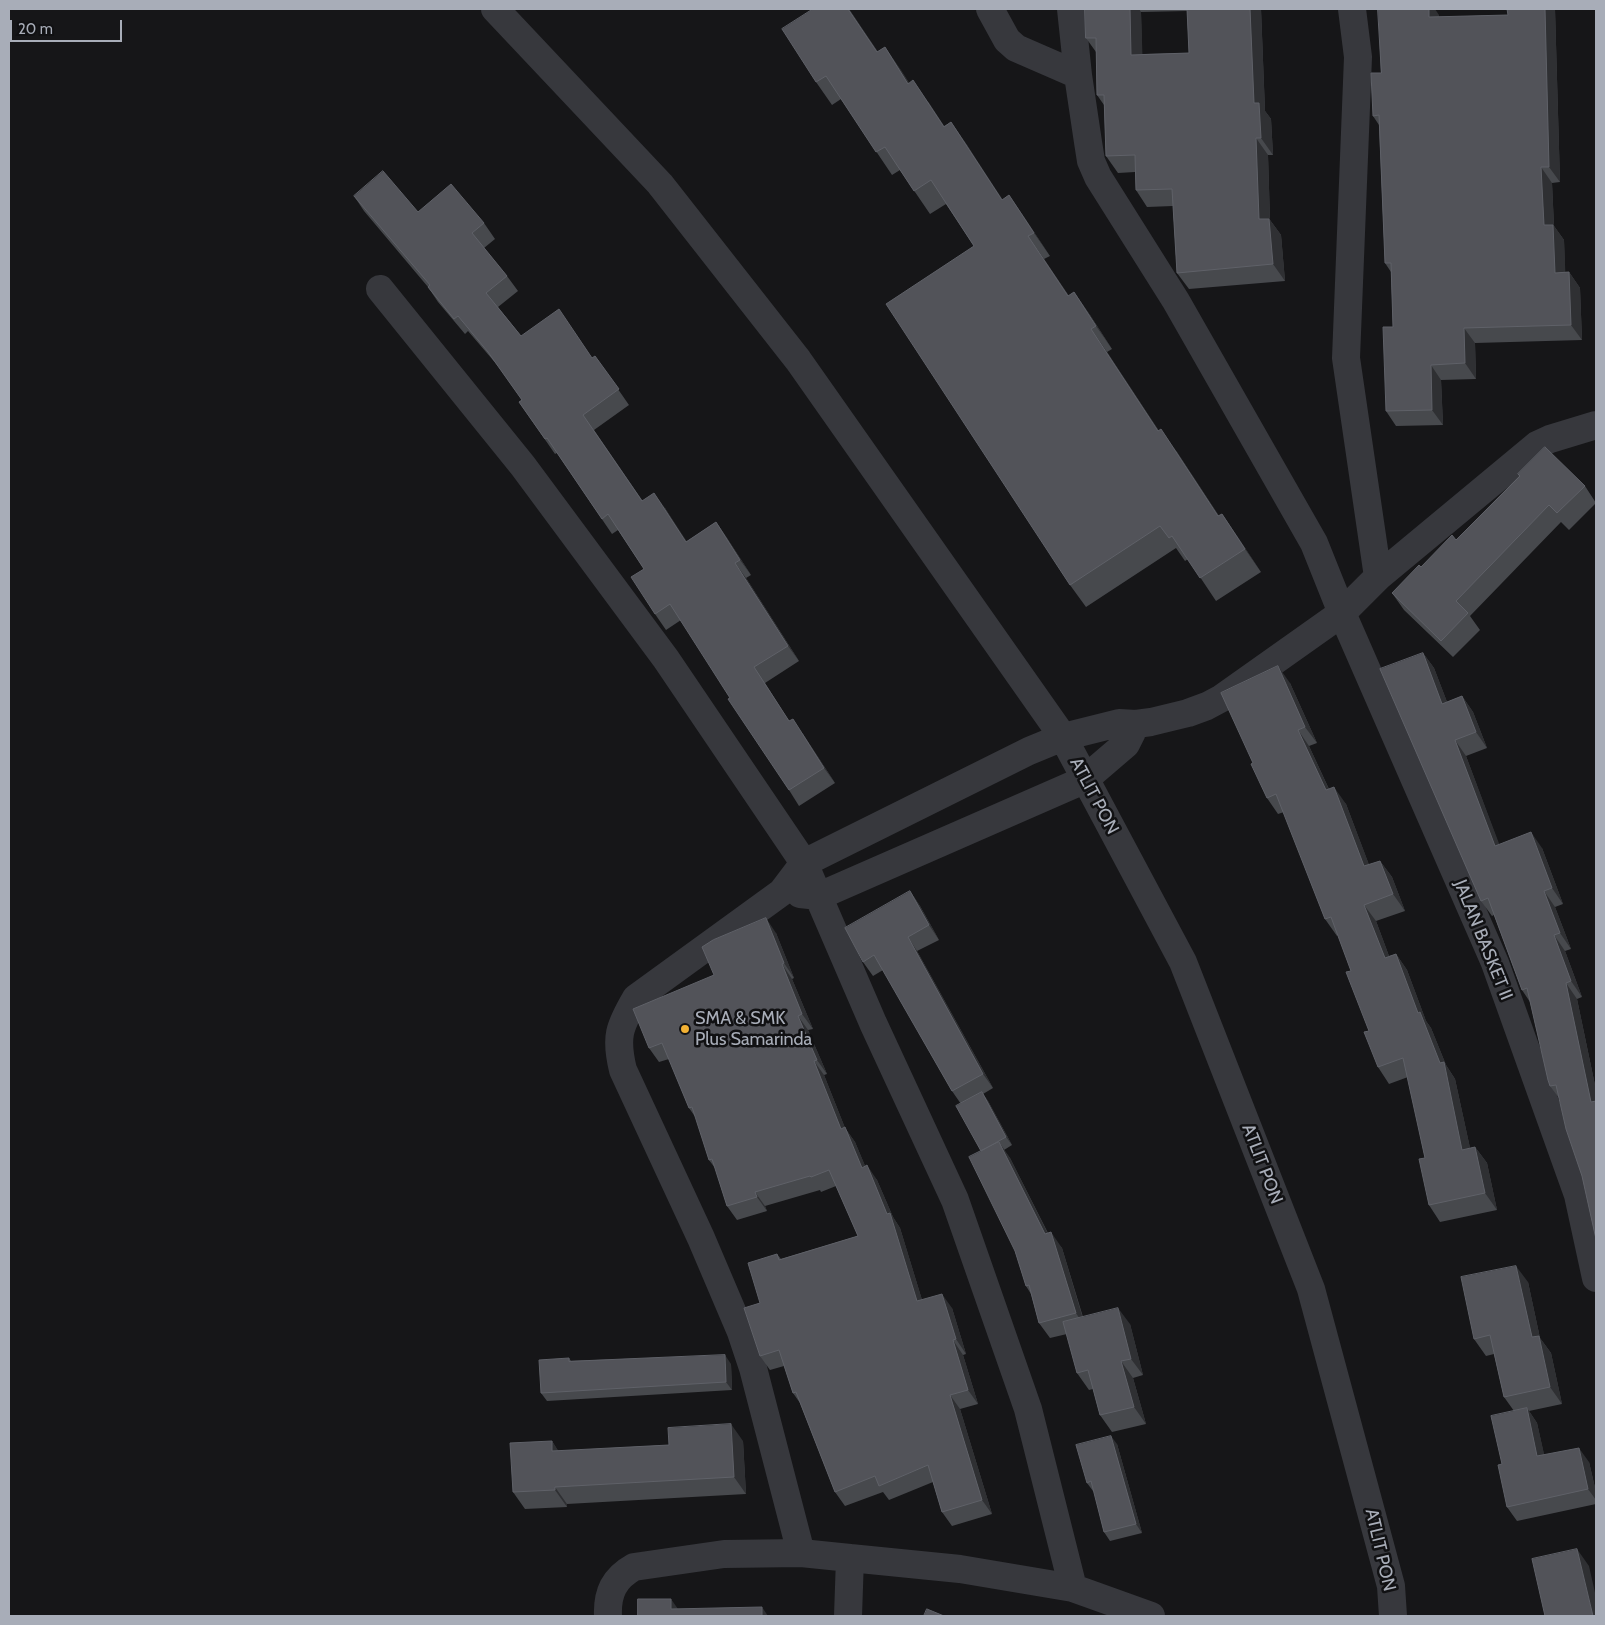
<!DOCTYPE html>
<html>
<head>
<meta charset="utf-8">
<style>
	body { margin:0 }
	#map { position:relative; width:1605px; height:1625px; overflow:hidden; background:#161618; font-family:Cabin,sans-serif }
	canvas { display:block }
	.frame { position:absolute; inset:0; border:10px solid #a8adb8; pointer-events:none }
	.scale { position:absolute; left:10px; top:20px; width:112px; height:22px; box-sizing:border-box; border:2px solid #a8adb8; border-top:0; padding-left:6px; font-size:15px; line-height:18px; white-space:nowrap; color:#a8adb8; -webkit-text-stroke:4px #111113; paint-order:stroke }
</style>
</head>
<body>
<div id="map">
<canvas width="1605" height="1625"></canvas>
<div class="frame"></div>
<div class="scale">20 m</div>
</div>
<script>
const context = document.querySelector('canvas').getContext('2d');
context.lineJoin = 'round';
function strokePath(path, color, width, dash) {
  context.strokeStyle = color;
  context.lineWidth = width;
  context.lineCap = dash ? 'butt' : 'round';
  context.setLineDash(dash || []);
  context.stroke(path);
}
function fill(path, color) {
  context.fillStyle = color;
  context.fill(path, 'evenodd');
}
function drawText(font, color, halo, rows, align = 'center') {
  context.font = font + ' Cabin,sans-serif';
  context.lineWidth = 5;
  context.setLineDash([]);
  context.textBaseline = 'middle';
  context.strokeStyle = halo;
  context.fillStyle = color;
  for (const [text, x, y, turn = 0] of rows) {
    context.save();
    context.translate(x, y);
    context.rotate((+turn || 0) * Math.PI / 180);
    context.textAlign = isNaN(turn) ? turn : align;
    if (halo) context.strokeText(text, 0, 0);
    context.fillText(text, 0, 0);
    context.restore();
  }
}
const minor = new Path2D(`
	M 495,9 L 660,184 L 798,360 L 1063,737 L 1183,962 L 1311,1289 L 1391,1586 L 1393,1616
	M 990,9 L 1007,40 L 1016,48 L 1078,75
	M 1071,9 L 1078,75 L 1088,142 L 1091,161 L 1098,177 L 1176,301 L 1314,543 L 1342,613 L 1495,963 L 1578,1195 L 1596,1278
	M 1352,9 L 1358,57 L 1346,358 L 1378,577
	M 380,289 L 523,466 L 666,659 L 804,863 L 873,1023 L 955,1200 L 1028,1409 L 1073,1588
	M 800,894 L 819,896 L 1084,780 L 1126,744 L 1136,724
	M 801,1553 L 753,1368 L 741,1332 L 701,1238 L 623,1070 C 615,1037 619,1027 636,998 L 782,892 L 804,863 L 1029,751 L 1063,737 L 1119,723 L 1136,724 L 1151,722 L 1188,713 L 1207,706 L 1222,698 L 1342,613 L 1378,577 L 1537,445 L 1550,439 L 1596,425
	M 850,1558 L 960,1569 L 1073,1588 L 1151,1616
	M 608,1616 C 607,1593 614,1578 634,1567 L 724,1554 L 801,1553 L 850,1558 L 848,1616`);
const wall = new Path2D(`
	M 849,9 L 878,52 L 885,47 L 909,83 L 929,103 L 944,126 L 951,122 L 967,145 L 1002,200 L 1009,195 L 1050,256 L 1044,259 L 1069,296 L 1074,292 L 1090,315 L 1112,349 L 1107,352 L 1159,431 L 1177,452 L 1219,516 L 1222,514 L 1261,572 L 1216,601 L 1188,559 L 1185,561 L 1176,548 L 1086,607 L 1070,585 L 974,246 L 946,204 L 930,214 L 900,170 L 892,175 L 841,99 L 832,105 L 816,82 Z
	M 1085,9 L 1270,9 L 1261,9 L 1265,111 L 1271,119 L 1273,155 L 1268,155 L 1270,220 L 1281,235 L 1285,281 L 1189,289 L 1177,273 L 1173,206 L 1147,207 L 1136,190 L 1135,172 L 1118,173 L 1106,156 L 1104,105 L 1097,95 L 1096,52 L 1086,38 ZM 1187,11 L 1189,53 L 1142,54 L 1141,12 Z
	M 1507,9 L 1555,9 L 1560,182 L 1552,183 L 1554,226 L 1564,240 L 1565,272 L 1569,272 L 1580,288 L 1582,340 L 1475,343 L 1476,379 L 1441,380 L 1443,425 L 1396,426 L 1386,411 L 1393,327 L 1391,272 L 1385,263 L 1379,125 L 1373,116 L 1439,15 L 1439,17 L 1508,15 Z
	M 354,196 L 418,212 L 484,223 L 495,239 L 484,248 L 507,276 L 518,291 L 498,307 L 521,336 L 592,358 L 595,356 L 629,405 L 594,430 L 642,500 L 665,508 L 686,542 L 716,522 L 727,538 L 751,575 L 746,578 L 799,661 L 765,683 L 789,721 L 803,734 L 835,783 L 799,806 L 789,790 L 681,620 L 666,630 L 655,614 L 644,569 L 618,530 L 612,534 L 557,453 L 555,454 L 519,402 L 522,400 L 498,366 L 468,331 L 465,334 L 438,302 L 428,287 L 364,211 Z
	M 1518,474 L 1585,486 L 1596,503 L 1569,530 L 1561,522 L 1470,616 L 1480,630 L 1453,657 L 1404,610 L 1392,593 L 1421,567 L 1456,540 L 1519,476 Z
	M 1423,653 L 1434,668 L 1447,702 L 1462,696 L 1473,712 L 1487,748 L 1466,756 L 1499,845 L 1542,848 L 1563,904 L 1555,907 L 1571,949 L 1565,951 L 1582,997 L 1577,999 L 1596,1090 L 1596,1240 L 1582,1176 L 1559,1098 L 1550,1086 L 1530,1002 L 1522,990 L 1494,915 L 1492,916 L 1481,901 Z
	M 1290,683 L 1317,743 L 1309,746 L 1329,789 L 1346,804 L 1369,865 L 1380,861 L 1392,877 L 1405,911 L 1376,921 L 1389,956 L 1396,954 L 1407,970 L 1426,1021 L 1431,1028 L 1446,1065 L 1455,1079 L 1470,1148 L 1475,1147 L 1487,1163 L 1497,1210 L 1440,1222 L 1429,1205 L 1425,1158 L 1408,1077 L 1389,1084 L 1378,1067 L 1369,1031 L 1351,971 L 1338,935 L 1337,936 L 1325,919 L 1284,812 L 1278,814 L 1267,798 L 1253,763 Z
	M 910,891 L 920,906 L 939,940 L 917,951 L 993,1088 L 983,1094 L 988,1101 L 1012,1145 L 1004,1150 L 1010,1158 L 1048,1233 L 1062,1248 L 1083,1317 L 1130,1324 L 1143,1375 L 1133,1378 L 1146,1424 L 1112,1432 L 1100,1415 L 1093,1389 L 1089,1390 L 1077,1373 L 1067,1334 L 1050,1338 L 1039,1323 L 1031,1294 L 1026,1286 L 1015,1251 L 981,1151 L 961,1104 L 952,1091 L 883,970 L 873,976 L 863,962 Z
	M 776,933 L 794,978 L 792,979 L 813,1029 L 808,1030 L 827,1074 L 824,1075 L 845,1128 L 855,1142 L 865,1166 L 877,1180 L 893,1217 L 900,1228 L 922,1300 L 952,1308 L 966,1354 L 963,1355 L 978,1404 L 960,1409 L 992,1514 L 952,1526 L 942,1512 L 933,1482 L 889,1500 L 883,1492 L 845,1506 L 835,1492 L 800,1403 L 793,1393 L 784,1366 L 770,1370 L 760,1356 L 760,1303 L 777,1254 L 781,1259 L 858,1236 L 836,1186 L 821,1192 L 820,1190 L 765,1206 L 767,1211 L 737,1220 L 727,1206 L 715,1168 L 709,1160 L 696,1118 L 689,1108 L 669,1059 L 659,1062 L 649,1048 L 714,975 Z
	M 1528,1282 L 1540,1338 L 1551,1353 L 1562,1404 L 1529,1411 L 1537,1423 L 1544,1455 L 1589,1462 L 1596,1492 L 1596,1504 L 1517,1521 L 1507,1507 L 1502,1464 L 1514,1411 L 1504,1397 L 1494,1354 L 1486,1356 L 1474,1339 Z
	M 569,1358 L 571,1361 L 731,1364 L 732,1390 L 547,1401 L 541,1393 Z
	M 552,1441 L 558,1451 L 743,1441 L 746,1494 L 567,1504 L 567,1507 L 525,1509 L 513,1492 Z
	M 1117,1444 L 1142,1533 L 1110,1541 L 1104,1532 L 1094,1491 L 1093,1491 L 1087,1483 Z`);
const shadedWall = new Path2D(`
	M 848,9 L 849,9 L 893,75 L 877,52 Z
	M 1130,9 L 1139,9 L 1141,12 L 1143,71 L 1131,55 Z
	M 1250,9 L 1261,9 L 1265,111 L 1271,119 L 1273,155 L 1261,138 L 1254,103 Z
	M 1429,9 L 1435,9 L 1439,15 L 1439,33 L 1429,17 Z
	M 1545,9 L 1555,9 L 1560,182 L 1549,167 Z
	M 885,47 L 901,70 L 924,106 L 908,84 Z
	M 913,80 L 929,103 L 960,150 L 944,127 Z
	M 951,122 L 967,145 L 1018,223 L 1002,200 Z
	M 1256,138 L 1268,155 L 1270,220 L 1281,235 L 1285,281 L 1273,264 L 1259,219 Z
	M 1541,167 L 1552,183 L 1554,226 L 1564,240 L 1566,288 L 1555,273 L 1544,225 Z
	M 1009,195 L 1025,218 L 1050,256 L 1034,233 Z
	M 1028,236 L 1044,259 L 1084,319 L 1068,296 Z
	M 1569,272 L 1580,288 L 1582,340 L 1571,325 Z
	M 1074,292 L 1090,315 L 1112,349 L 1096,326 Z
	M 1464,328 L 1475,343 L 1476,379 L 1465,363 Z
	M 1091,329 L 1107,352 L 1174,454 L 1158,431 Z
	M 1431,365 L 1441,380 L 1443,425 L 1432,410 Z
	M 1161,429 L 1177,452 L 1234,539 L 1218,516 Z
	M 654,493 L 665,508 L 697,557 L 686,542 Z
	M 1222,514 L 1238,537 L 1261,572 L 1245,549 Z
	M 716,522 L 727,538 L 751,575 L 740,560 Z
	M 735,563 L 746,578 L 799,661 L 788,646 Z
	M 1423,653 L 1434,668 L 1454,720 L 1442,704 Z
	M 1278,666 L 1290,683 L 1317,743 L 1305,727 Z
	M 1462,696 L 1473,712 L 1487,748 L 1476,732 Z
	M 793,719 L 803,734 L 835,783 L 824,768 Z
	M 1298,730 L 1309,746 L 1337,807 L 1326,790 Z
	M 1455,740 L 1466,756 L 1506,862 L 1495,846 Z
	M 1334,787 L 1346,804 L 1376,883 L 1364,866 Z
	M 1531,832 L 1542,848 L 1563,904 L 1552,888 Z
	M 1380,861 L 1392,877 L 1405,911 L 1393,894 Z
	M 910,891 L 920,906 L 939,940 L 929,925 Z
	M 1544,891 L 1555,907 L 1571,949 L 1560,933 Z
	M 1364,905 L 1376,921 L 1396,975 L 1385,958 Z
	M 766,918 L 776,933 L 794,978 L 784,963 Z
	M 1554,935 L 1565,951 L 1582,997 L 1571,981 Z
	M 908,937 L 917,951 L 993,1088 L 983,1074 Z
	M 1396,954 L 1407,970 L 1426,1021 L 1431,1028 L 1446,1065 L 1455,1079 L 1474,1166 L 1462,1150 L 1418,1013 Z
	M 782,964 L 792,979 L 813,1029 L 802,1014 Z
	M 1566,983 L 1577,999 L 1596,1090 L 1596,1110 L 1591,1102 Z
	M 798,1016 L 808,1030 L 827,1074 L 817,1060 Z
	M 814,1061 L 824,1075 L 845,1128 L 855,1142 L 872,1182 L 862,1168 L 841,1129 Z
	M 982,1092 L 988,1101 L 1012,1145 L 1006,1137 Z
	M 999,1142 L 1010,1158 L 1056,1250 L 1045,1234 Z
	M 1475,1147 L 1487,1163 L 1497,1210 L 1485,1193 Z
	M 867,1165 L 877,1180 L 893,1217 L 900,1228 L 927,1316 L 917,1301 L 887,1214 Z
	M 755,1192 L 765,1206 L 767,1211 L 757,1197 Z
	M 1051,1232 L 1062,1248 L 1086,1329 L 1076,1313 Z
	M 1516,1266 L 1528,1282 L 1540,1338 L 1551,1353 L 1562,1404 L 1550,1387 L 1532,1337 Z
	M 942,1294 L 952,1308 L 966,1354 L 956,1339 Z
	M 1118,1308 L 1130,1324 L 1143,1375 L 1131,1359 Z
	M 953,1340 L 963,1355 L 978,1404 L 968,1390 Z
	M 725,1355 L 731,1364 L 732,1390 L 726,1382 Z
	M 1121,1361 L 1133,1378 L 1146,1424 L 1134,1407 Z
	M 950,1395 L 960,1409 L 992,1514 L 982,1500 Z
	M 1527,1408 L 1537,1423 L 1548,1471 L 1537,1456 Z
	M 731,1424 L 743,1441 L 746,1494 L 734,1477 Z
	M 1111,1436 L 1117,1444 L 1142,1533 L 1136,1524 Z
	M 552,1441 L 563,1458 L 552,1451 Z
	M 1579,1448 L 1589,1462 L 1596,1492 L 1596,1500 L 1588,1489 Z
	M 555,1487 L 567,1504 L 567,1507 L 555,1490 Z
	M 1577,1549 L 1589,1566 L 1596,1597 L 1596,1616 L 1593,1616 Z
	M 671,1599 L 678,1609 L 678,1616 L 671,1609 Z
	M 762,1607 L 768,1616 L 762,1616 Z`);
const building = new Path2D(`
	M 813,9 L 848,9 L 877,52 L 885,47 L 908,84 L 913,80 L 944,127 L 951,122 L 1002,200 L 1009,195 L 1034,233 L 1028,236 L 1068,296 L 1074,292 L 1096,326 L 1091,329 L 1158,431 L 1161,429 L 1218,516 L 1222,514 L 1245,549 L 1200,578 L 1172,536 L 1169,538 L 1160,526 L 1070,585 L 886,304 L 974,246 L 931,180 L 914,191 L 885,147 L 876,152 L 826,76 L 816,82 L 782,29 Z
	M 1085,9 L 1130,9 L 1131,55 L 1189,53 L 1187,9 L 1250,9 L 1254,103 L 1259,103 L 1261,138 L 1256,138 L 1259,219 L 1269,219 L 1273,264 L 1177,273 L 1172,189 L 1136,190 L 1135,155 L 1106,156 L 1104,95 L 1097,95 L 1096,38 L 1086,38 Z
	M 1378,9 L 1429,9 L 1429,17 L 1508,15 L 1507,9 L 1545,9 L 1549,167 L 1541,167 L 1544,225 L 1553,225 L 1555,273 L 1569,272 L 1571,325 L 1464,328 L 1465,363 L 1431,365 L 1432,410 L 1386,411 L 1383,327 L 1393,327 L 1391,263 L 1385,263 L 1379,115 L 1373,116 L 1371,73 L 1381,73 Z
	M 383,171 L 418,212 L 451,184 L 484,223 L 472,233 L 507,276 L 486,293 L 521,336 L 559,309 L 592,358 L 595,356 L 619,389 L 583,415 L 642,501 L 654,493 L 686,542 L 716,522 L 740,560 L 735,563 L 788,646 L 754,667 L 789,721 L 793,719 L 824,768 L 789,790 L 728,699 L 730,698 L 670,604 L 655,614 L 631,577 L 644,569 L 608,514 L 602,519 L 547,438 L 545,439 L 519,402 L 522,400 L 488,352 L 458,316 L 454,319 L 428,287 L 430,285 L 354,196 Z
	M 1545,447 L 1585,486 L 1557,513 L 1549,505 L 1456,601 L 1468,613 L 1441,641 L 1392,593 L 1419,565 L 1421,567 L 1452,535 L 1456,540 L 1520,476 L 1518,474 Z
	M 1423,653 L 1442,704 L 1462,696 L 1476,732 L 1455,740 L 1495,846 L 1531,832 L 1552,888 L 1544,891 L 1560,933 L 1554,935 L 1571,981 L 1566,983 L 1591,1102 L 1596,1101 L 1596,1239 L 1582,1176 L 1566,1129 L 1556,1085 L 1550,1086 L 1548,1080 L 1527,988 L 1522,990 L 1488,898 L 1481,901 L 1380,669 Z
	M 1278,666 L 1305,727 L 1298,730 L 1326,790 L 1334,787 L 1364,866 L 1380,861 L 1393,894 L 1364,905 L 1385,958 L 1396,954 L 1418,1013 L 1420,1012 L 1440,1063 L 1444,1062 L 1462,1150 L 1475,1147 L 1485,1193 L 1429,1205 L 1419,1159 L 1425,1158 L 1403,1058 L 1378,1067 L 1364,1032 L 1369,1031 L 1346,972 L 1351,971 L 1331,917 L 1325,919 L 1276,794 L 1267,798 L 1251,764 L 1253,763 L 1221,693 Z
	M 910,891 L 929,925 L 908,937 L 983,1074 L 952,1091 L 874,955 L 863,962 L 845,928 Z
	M 766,918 L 784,963 L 782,964 L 802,1014 L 798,1016 L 817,1060 L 814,1061 L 841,1129 L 845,1127 L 862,1168 L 867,1165 L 887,1214 L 890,1213 L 917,1301 L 942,1294 L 956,1339 L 953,1340 L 968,1390 L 950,1395 L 982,1500 L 942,1512 L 928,1465 L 879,1486 L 875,1476 L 835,1492 L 796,1392 L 793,1393 L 779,1350 L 760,1356 L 744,1308 L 760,1303 L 748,1263 L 777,1254 L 779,1260 L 858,1236 L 829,1170 L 811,1177 L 810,1176 L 755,1192 L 757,1197 L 727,1206 L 712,1159 L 709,1160 L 692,1107 L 689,1108 L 662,1043 L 649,1048 L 633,1009 L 714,975 L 702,947 L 713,940 Z
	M 982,1092 L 1006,1137 L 981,1151 L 956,1106 Z
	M 999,1142 L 1045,1234 L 1051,1232 L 1076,1313 L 1039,1323 L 1029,1285 L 1026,1286 L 1015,1251 L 969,1157 Z
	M 1516,1266 L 1532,1337 L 1539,1336 L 1550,1387 L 1504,1397 L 1490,1335 L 1474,1339 L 1461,1277 Z
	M 1118,1308 L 1131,1359 L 1121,1361 L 1134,1407 L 1100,1415 L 1088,1370 L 1077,1373 L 1063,1322 Z
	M 725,1355 L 726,1382 L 541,1393 L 539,1360 L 569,1358 L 569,1361 Z
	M 1527,1408 L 1537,1456 L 1579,1448 L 1588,1489 L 1507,1507 L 1498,1465 L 1502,1464 L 1491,1416 Z
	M 731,1424 L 734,1477 L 555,1487 L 555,1490 L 513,1492 L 510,1443 L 552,1441 L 552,1451 L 669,1445 L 668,1428 Z
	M 1111,1436 L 1136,1524 L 1104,1532 L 1091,1481 L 1087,1483 L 1076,1445 Z
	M 1577,1549 L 1593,1616 L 1545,1616 L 1532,1559 Z
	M 638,1599 L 671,1599 L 671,1609 L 762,1607 L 762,1616 L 638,1616 Z
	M 927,1609 L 944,1616 L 924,1616 Z`);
const markers = [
	[685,1029,5,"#f2b134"]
];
const streetNames = [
	["ATLIT PON",1094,796,62],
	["JALAN BASKET II",1483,940,68],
	["ATLIT PON",1262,1164,69],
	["ATLIT PON",1380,1550,77]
];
const poiNames = [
	["SMA & SMK",695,1019],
	["Plus Samarinda",695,1040]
];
strokePath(minor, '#37383d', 28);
fill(wall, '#47494d');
fill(shadedWall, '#2f3033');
fill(building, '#525359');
strokePath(building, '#5f6168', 1);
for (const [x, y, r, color] of markers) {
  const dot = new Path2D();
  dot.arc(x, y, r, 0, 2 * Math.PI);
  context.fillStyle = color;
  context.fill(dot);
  strokePath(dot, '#111113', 2);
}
drawText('18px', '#a8adb8', '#111113', streetNames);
drawText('18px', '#a8adb8', '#111113', poiNames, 'left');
</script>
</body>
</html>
